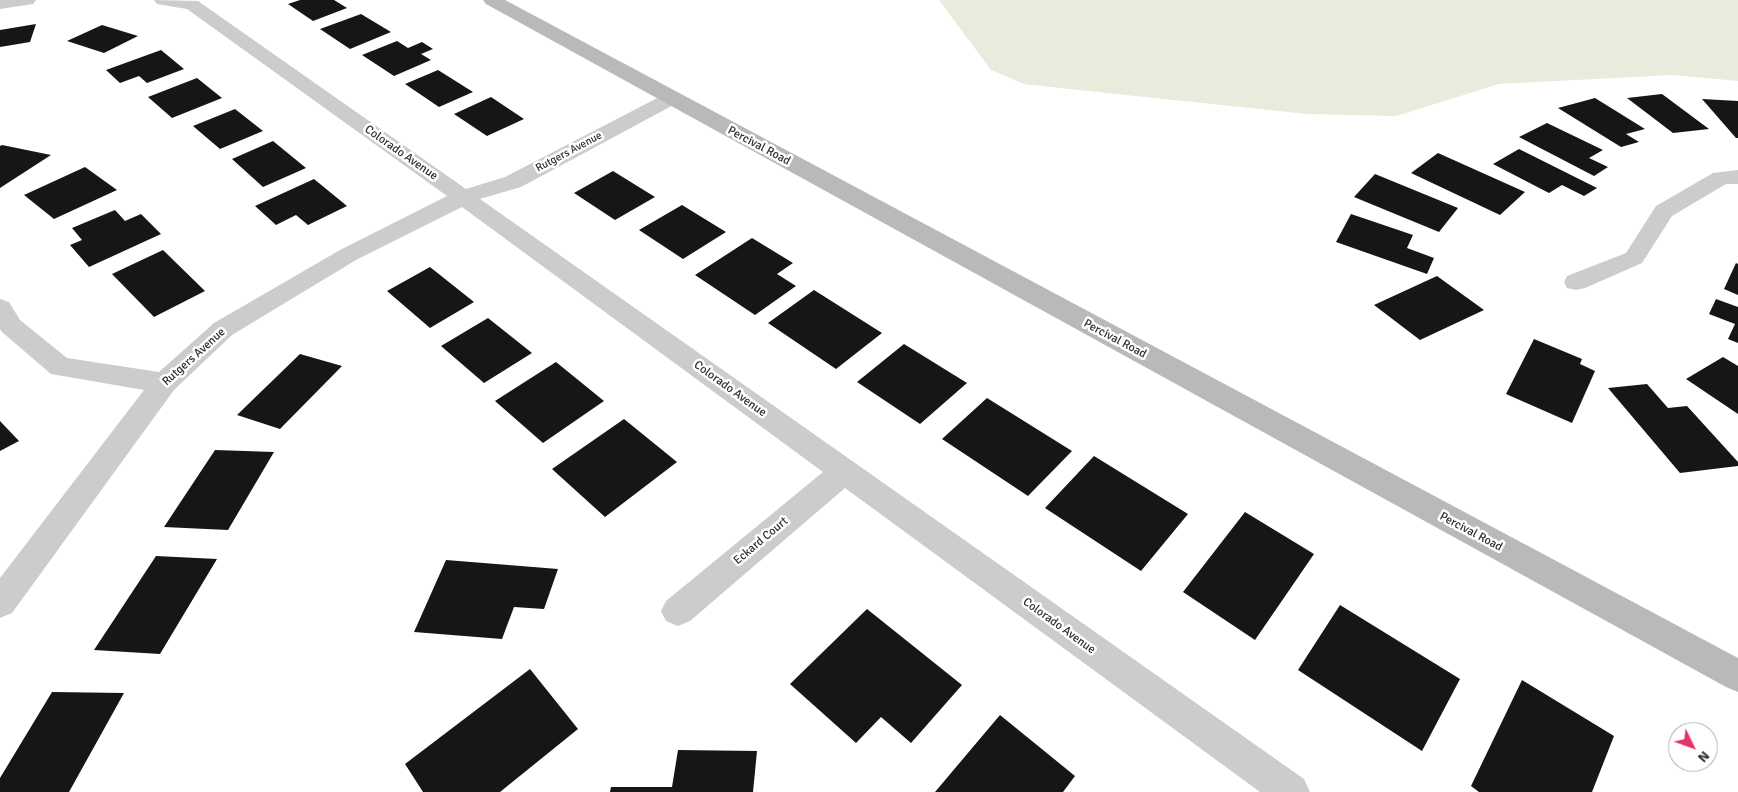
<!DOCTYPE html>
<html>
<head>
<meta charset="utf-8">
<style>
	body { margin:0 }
	#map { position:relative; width:1738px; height:792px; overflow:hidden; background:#fff; font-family:Signika,sans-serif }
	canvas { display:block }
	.north { position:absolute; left:1668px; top:722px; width:50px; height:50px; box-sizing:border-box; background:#fff; border:1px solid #acacac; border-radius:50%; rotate:132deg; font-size:14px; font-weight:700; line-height:20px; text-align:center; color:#2f2f2f }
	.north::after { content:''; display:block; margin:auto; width:18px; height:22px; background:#e3346a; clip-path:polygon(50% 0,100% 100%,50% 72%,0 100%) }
</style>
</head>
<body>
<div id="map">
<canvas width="1738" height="792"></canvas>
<div class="north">N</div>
</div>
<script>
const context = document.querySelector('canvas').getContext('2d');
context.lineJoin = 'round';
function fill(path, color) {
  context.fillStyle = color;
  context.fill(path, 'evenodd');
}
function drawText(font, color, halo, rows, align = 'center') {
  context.font = font + ' Signika,sans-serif';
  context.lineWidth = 5;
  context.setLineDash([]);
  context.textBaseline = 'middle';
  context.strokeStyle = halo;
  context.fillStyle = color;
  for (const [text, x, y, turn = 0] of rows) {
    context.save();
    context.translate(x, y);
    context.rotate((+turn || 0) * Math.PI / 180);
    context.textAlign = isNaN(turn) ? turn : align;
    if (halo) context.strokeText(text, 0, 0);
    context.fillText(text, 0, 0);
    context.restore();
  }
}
const green = new Path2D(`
	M 939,0 L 1738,0 L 1738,81 L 1672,75 L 1499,84 L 1396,116 L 1307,114 L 1107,93 L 1024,84 L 991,70 Z`);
const building = new Path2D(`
	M 300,0 L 334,0 L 347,8 L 313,21 L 288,4 Z
	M 361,14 L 391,32 L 350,49 L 320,29 Z
	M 36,24 L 30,42 L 0,47 L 0,30 Z
	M 102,25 L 138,36 L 104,53 L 67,41 Z
	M 397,41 L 408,48 L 422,42 L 433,49 L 421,54 L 431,60 L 394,76 L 362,55 Z
	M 161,50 L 184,69 L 147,83 L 139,76 L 120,83 L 106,70 Z
	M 438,70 L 473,92 L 439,107 L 405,84 Z
	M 197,78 L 222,98 L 172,118 L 148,97 Z
	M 1662,94 L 1709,129 L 1673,133 L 1627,98 Z
	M 491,97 L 524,119 L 487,136 L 454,114 Z
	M 1595,98 L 1645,129 L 1626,134 L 1639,142 L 1621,147 L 1558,108 Z
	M 1702,99 L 1738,101 L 1738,138 L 1736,138 Z
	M 235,109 L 263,131 L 220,149 L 193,126 Z
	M 1547,123 L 1603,150 L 1589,158 L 1608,167 L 1594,176 L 1519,137 Z
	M 273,141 L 306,168 L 263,187 L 232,159 Z
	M 2,145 L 51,155 L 0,188 L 0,146 Z
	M 1519,149 L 1597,188 L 1584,196 L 1562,185 L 1549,193 L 1493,164 Z
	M 1438,153 L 1525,192 L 1500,215 L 1411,173 Z
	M 85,167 L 117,190 L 54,219 L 24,195 Z
	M 613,171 L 655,197 L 615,220 L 574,193 Z
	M 1375,174 L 1458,208 L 1439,232 L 1354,197 Z
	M 314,179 L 347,206 L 308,225 L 296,215 L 276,225 L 255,206 Z
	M 682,205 L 726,232 L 683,259 L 639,230 Z
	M 115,210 L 125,221 L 141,214 L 161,234 L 89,267 L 70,245 L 82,240 L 72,228 Z
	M 1351,214 L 1413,235 L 1407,248 L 1434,258 L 1427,274 L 1336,242 Z
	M 752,238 L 793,263 L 777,274 L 796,286 L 755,315 L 695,275 Z
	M 163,250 L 205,291 L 154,317 L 112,274 Z
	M 1736,263 L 1738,264 L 1738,295 L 1724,289 Z
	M 430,267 L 474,302 L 430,328 L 387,291 Z
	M 1437,276 L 1484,310 L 1420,340 L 1374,305 Z
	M 814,290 L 882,333 L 836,369 L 768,323 Z
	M 1716,299 L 1738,307 L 1738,343 L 1728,339 L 1735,324 L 1709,314 Z
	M 488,318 L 532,353 L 484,383 L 441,346 Z
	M 1534,339 L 1582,359 L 1580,364 L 1595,371 L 1572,423 L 1506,394 Z
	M 904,344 L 967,383 L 920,424 L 857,382 Z
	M 300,354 L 342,366 L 280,429 L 237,415 Z
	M 1723,357 L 1738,366 L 1738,414 L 1686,379 Z
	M 556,362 L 604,401 L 543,443 L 495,401 Z
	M 1647,384 L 1668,408 L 1687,406 L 1738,462 L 1738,466 L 1680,473 L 1608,388 Z
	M 987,398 L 1072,451 L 1028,496 L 942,439 Z
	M 624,419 L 677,462 L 605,517 L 552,469 Z
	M 0,421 L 19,441 L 0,451 Z
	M 215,450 L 274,452 L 228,530 L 164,527 Z
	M 1094,456 L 1188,514 L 1141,571 L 1045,508 Z
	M 1245,512 L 1314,554 L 1255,640 L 1183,592 Z
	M 156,556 L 217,559 L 160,654 L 94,650 Z
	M 446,560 L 558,569 L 544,609 L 514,607 L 502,639 L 414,632 Z
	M 1340,605 L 1460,679 L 1422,751 L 1298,670 Z
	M 867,609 L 962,685 L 911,743 L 881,717 L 856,743 L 790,684 Z
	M 530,669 L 578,729 L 500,792 L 423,792 L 405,764 Z
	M 1522,680 L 1614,736 L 1592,792 L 1479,792 L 1471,786 Z
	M 52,692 L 124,693 L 69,792 L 0,792 L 0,778 Z
	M 1000,715 L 1075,776 L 1063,792 L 935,792 Z
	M 678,750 L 757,751 L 753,792 L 610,792 L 611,787 L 672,787 Z`);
const street = new Path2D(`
	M 0,0 L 36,0 L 33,4 L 0,9 Z
	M 154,0 L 198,1 L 466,189 L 505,177 L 665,94 L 672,92 L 679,94 L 682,98 L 679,102 L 521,187 L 480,199 L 1304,779 L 1310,792 L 1260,792 L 845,488 L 690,621 L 678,626 L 666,621 L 661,611 L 666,601 L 823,472 L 462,207 L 356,260 L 232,335 L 174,390 L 12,613 L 0,618 L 0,578 L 144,390 L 51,374 L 2,332 L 0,329 L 0,299 L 9,302 L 20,320 L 67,358 L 159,372 L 214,323 L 340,250 L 447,196 L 187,9 L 157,4 Z
	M 1738,170 L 1738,184 L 1726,184 L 1672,216 L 1642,263 L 1585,288 L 1576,290 L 1567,288 L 1564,282 L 1567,276 L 1626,253 L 1656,206 L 1713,173 Z`);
const secondary = new Path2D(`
	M 483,0 L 505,0 L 1738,658 L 1738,692 L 1726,687 L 486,4 Z`);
const farStreetnames = [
	["Rutgers Avenue",569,152,-28]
];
const streetNames = [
	["Percival Road",759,146,28],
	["Colorado Avenue",401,153,35],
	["Percival Road",1115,339,28],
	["Rutgers Avenue",194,357,-42],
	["Colorado Avenue",730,389,36],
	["Percival Road",1471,532,28],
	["Eckard Court",761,541,-40],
	["Colorado Avenue",1059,626,36]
];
fill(green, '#e9ecdd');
fill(building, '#161616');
fill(street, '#ccc');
fill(secondary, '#b9b9b9');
drawText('11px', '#2f2f2f', '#fff', farStreetnames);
drawText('12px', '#2f2f2f', '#fff', streetNames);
</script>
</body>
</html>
